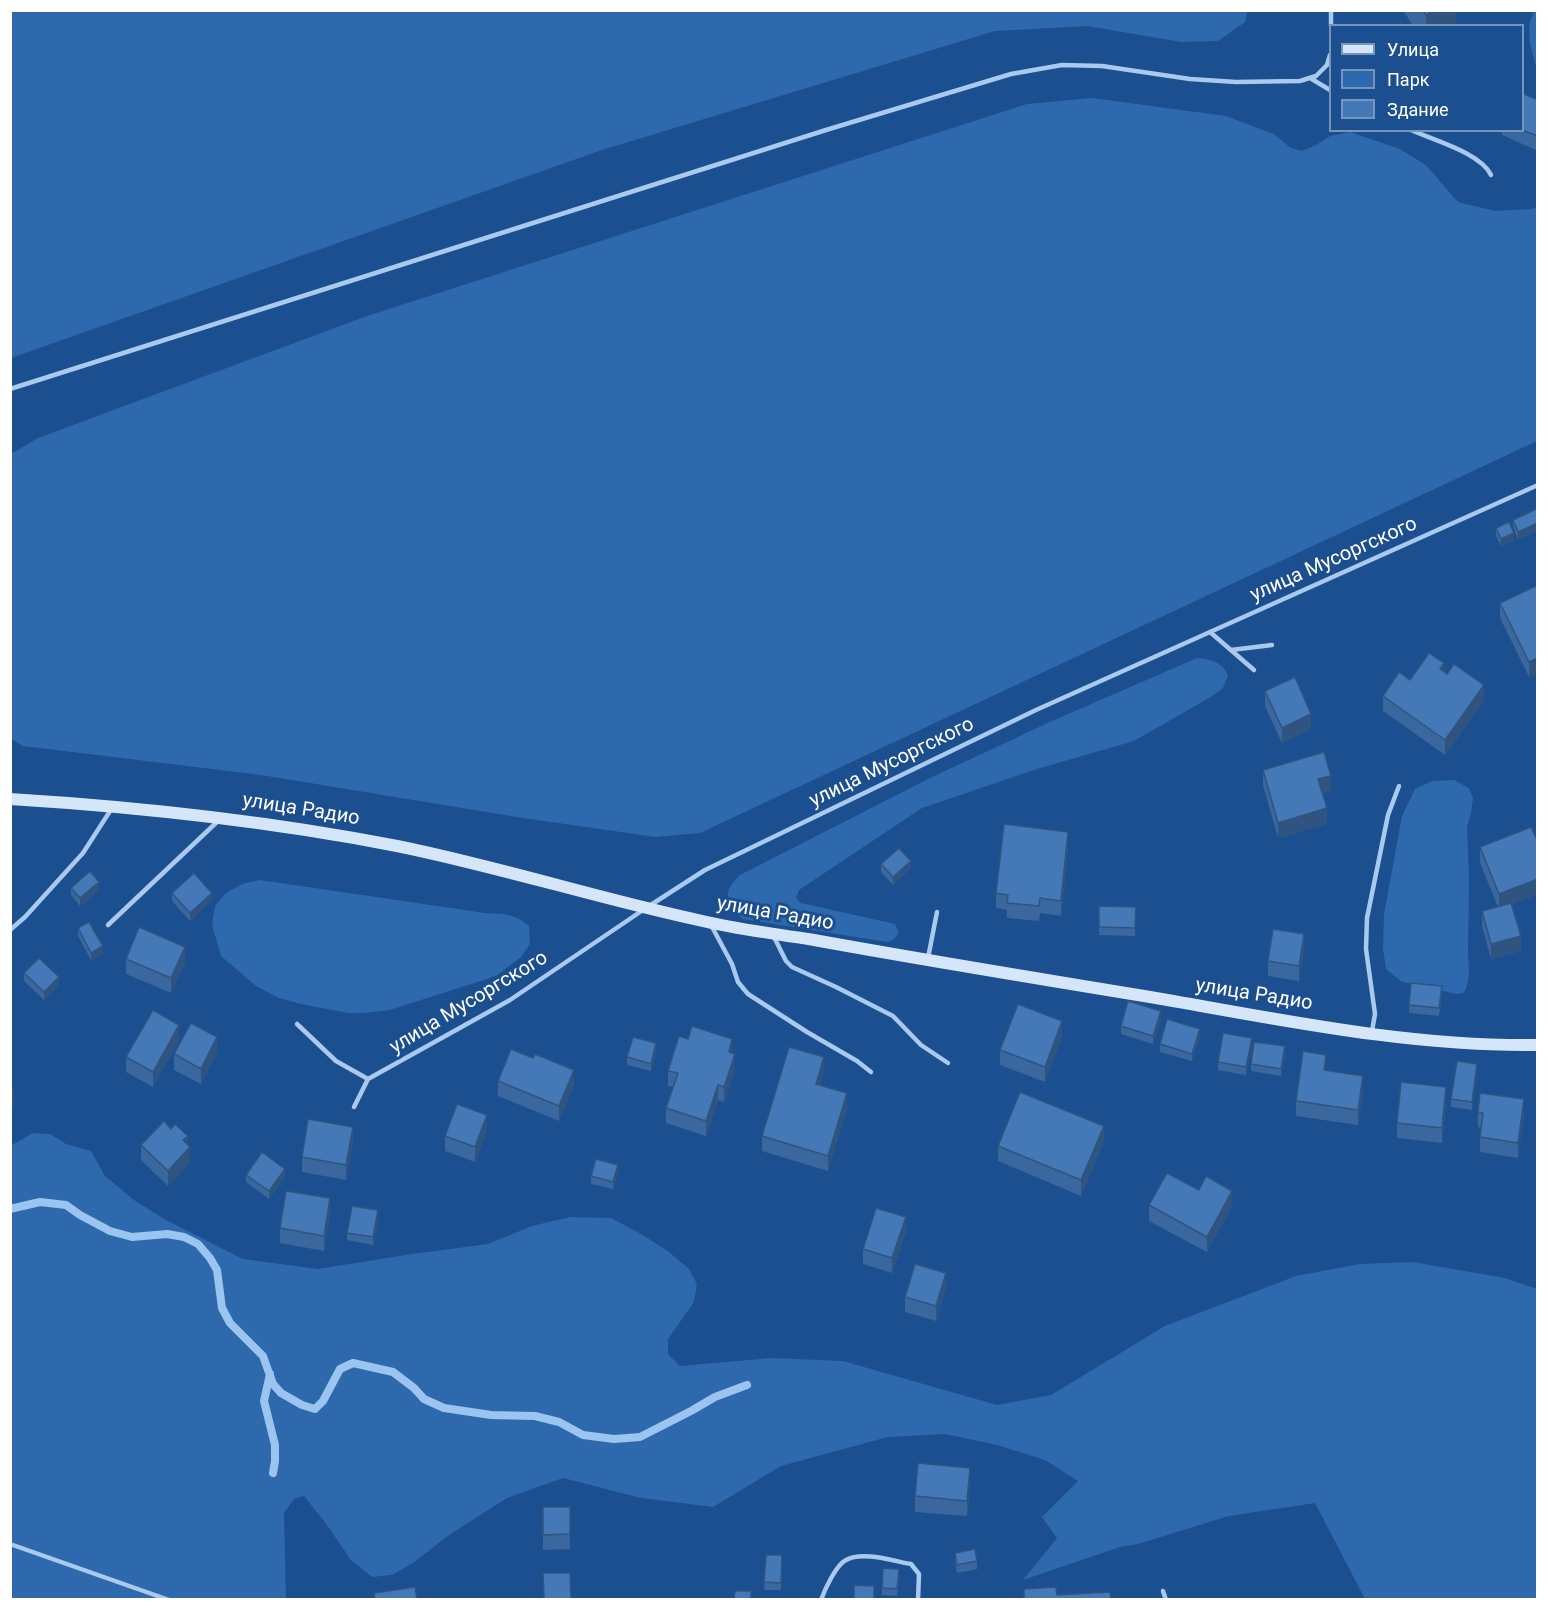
<!DOCTYPE html>
<html>
<head>
<meta charset="utf-8">
<style>
	body { margin:0 }
	#map { position:relative; width:1548px; height:1610px; overflow:hidden; background:#1b4f8f; font-family:Roboto,sans-serif }
	canvas { display:block }
	.frame { position:absolute; inset:0; border:12px solid #fff; pointer-events:none }
	.legend { position:absolute; left:1329px; top:24px; width:195px; height:108px; box-sizing:border-box; background:#1b4f8f; border:2px solid #7695bc; margin:0; padding:8px 10px; list-style:none; font-size:18px; color:#fff }
	.legend li { display:flex; align-items:center; gap:12px; height:30px }
	.legend b { width:30px; border:2px solid #7695bc }
</style>
</head>
<body>
<div id="map">
<canvas width="1548" height="1610"></canvas>
<div class="frame"></div>
<ul class="legend">
<li><b style="height:8px;background:#d6e6fa"></b>Улица</li>
<li><b style="height:16px;background:#2e69ad"></b>Парк</li>
<li><b style="height:16px;background:#4478b7"></b>Здание</li>
</ul>
</div>
<script>
const context = document.querySelector('canvas').getContext('2d');
context.lineJoin = 'round';
function fill(path, color) {
  context.fillStyle = color;
  context.fill(path, 'evenodd');
}
function strokePath(path, color, width, dash) {
  context.strokeStyle = color;
  context.lineWidth = width;
  context.lineCap = dash ? 'butt' : 'round';
  context.setLineDash(dash || []);
  context.stroke(path);
}
function drawText(font, color, halo, rows, align = 'center') {
  context.font = font + ' Roboto,sans-serif';
  context.lineWidth = 6;
  context.setLineDash([]);
  context.textBaseline = 'middle';
  context.strokeStyle = halo;
  context.fillStyle = color;
  for (const [text, x, y, turn = 0] of rows) {
    context.save();
    context.translate(x, y);
    context.rotate((+turn || 0) * Math.PI / 180);
    context.textAlign = isNaN(turn) ? turn : align;
    if (halo) context.strokeText(text, 0, 0);
    context.fillText(text, 0, 0);
    context.restore();
  }
}
const green = new Path2D(`
	M 10,11 L 11,10 L 1247,11 L 1245,22 L 1218,41 L 1181,42 L 1087,26 L 995,31 L 602,150 L 11,358 Z
	M 1534,11 L 1537,11 L 1537,71 L 1530,43 L 1529,24 Z
	M 1092,98 L 1226,116 L 1274,134 L 1291,148 L 1302,151 L 1316,145 L 1330,136 L 1350,132 L 1400,149 L 1426,165 L 1458,202 L 1495,211 L 1532,209 L 1537,207 L 1537,441 L 700,833 L 655,837 L 523,818 L 261,775 L 23,746 L 11,739 L 11,454 L 38,438 L 367,316 L 1027,104 Z
	M 1197,658 C 1211,659 1222,662 1228,675 L 1223,688 L 1214,695 L 1134,741 L 1037,769 L 922,808 L 799,890 L 796,898 L 801,903 L 895,924 L 899,933 L 893,940 L 887,942 L 743,919 L 730,909 C 726,890 727,889 740,875 L 930,778 L 1052,721 Z
	M 1454,780 L 1469,788 L 1473,798 L 1471,813 L 1467,827 L 1469,879 L 1468,953 L 1469,975 L 1466,989 L 1463,993 L 1457,994 L 1407,983 L 1402,982 L 1386,969 L 1383,949 L 1384,914 L 1402,816 L 1415,789 L 1432,781 Z
	M 260,880 L 485,913 C 503,914 514,913 529,926 L 530,944 L 521,957 L 496,976 L 390,1010 L 364,1013 L 348,1013 L 301,1004 L 279,998 L 256,986 L 221,956 L 212,925 L 215,906 L 226,893 L 242,884 Z
	M 33,1133 L 50,1134 L 66,1144 L 91,1151 L 105,1176 L 134,1200 L 166,1220 L 243,1259 L 318,1269 L 412,1254 L 488,1244 L 532,1226 L 570,1217 L 611,1218 L 643,1235 L 669,1252 L 689,1269 L 697,1284 L 694,1302 L 668,1339 L 668,1354 L 680,1366 L 772,1358 L 843,1361 L 997,1405 L 1051,1395 L 1165,1326 L 1296,1276 L 1360,1264 L 1413,1262 L 1505,1278 L 1537,1289 L 1537,1599 L 1365,1599 L 1315,1503 L 1229,1516 L 1138,1544 L 1120,1547 L 1023,1580 L 1057,1538 L 1042,1517 L 1078,1481 L 1045,1460 L 997,1445 L 945,1434 L 888,1437 L 781,1466 L 713,1507 L 641,1498 L 563,1478 L 507,1498 L 449,1535 L 413,1563 L 392,1575 L 372,1577 L 351,1560 L 327,1525 L 304,1496 L 294,1499 L 284,1513 L 286,1599 L 11,1600 L 10,1146 Z`);
const stream = new Path2D(`
	M 10,1209 L 40,1202 L 66,1205 L 80,1215 L 110,1231 L 132,1237 L 167,1234 L 184,1237 L 198,1244 L 210,1258 L 217,1270 L 222,1308 L 230,1323 L 263,1356 L 273,1384 L 281,1393 L 302,1405 L 315,1409 L 323,1401 L 340,1369 L 353,1363 L 393,1372 L 414,1388 L 424,1399 L 444,1408 L 491,1415 L 535,1416 L 559,1422 L 583,1435 L 614,1439 L 640,1437 L 691,1411 L 715,1397 L 747,1385
	M 270,1374 L 264,1401 L 275,1445 L 275,1461 L 273,1473`);
const lane = new Path2D(`
	M 1331,10 L 1331,26
	M 1310,78 L 1330,90
	M 1411,130 C 1433,140 1481,153 1491,175
	M 10,389 L 826,130 L 1011,74 L 1062,65 L 1102,66 L 1190,79 L 1236,82 L 1300,81 L 1316,76 L 1327,65 L 1330,55
	M 1210,632 L 1254,670
	M 1231,650 L 1272,645
	M 108,925 L 218,821
	M 711,925 L 732,964 L 738,982 L 748,994 L 807,1032 L 857,1061 L 871,1072
	M 10,930 L 25,917 L 83,853 L 112,808
	M 773,935 L 786,961 L 792,967 L 836,987 L 893,1016 L 921,1045 L 948,1063
	M 928,958 L 937,912
	M 297,1024 L 336,1061 L 368,1079 L 510,1000 L 646,908 L 705,870 L 1036,710 L 1538,485
	M 1372,1031 L 1375,1014 L 1366,949 L 1367,918 L 1388,815 L 1399,786
	M 354,1107 L 368,1079
	M 10,1544 L 169,1600
	M 1163,1591 L 1166,1600
	M 821,1600 C 825,1589 836,1565 846,1560 C 863,1551 893,1561 911,1564 L 919,1574 L 918,1600`);
const secondary = new Path2D(`
	M 10,799 C 140,807 269,821 397,846 C 501,867 603,900 707,922 C 742,930 778,934 814,940 C 924,960 1034,978 1144,996 C 1274,1018 1405,1047 1538,1045`);
const wall = new Path2D(`
	M 1403,10 L 1456,10 L 1456,24 L 1454,26 L 1413,26 Z
	M 1522,93 L 1538,100 L 1538,151 L 1502,135 L 1502,130 L 1522,130 Z
	M 1538,508 L 1518,540 L 1513,527 L 1513,520 Z
	M 1496,528 L 1514,540 L 1501,546 L 1496,536 Z
	M 1538,585 L 1529,677 L 1500,618 L 1500,603 Z
	M 1444,672 L 1484,700 L 1445,755 L 1383,711 L 1383,696 L 1410,680 Z
	M 1265,691 L 1311,729 L 1282,743 L 1265,706 Z
	M 1263,770 L 1331,791 L 1322,793 L 1327,824 L 1278,838 L 1263,785 Z
	M 1538,842 L 1538,894 L 1512,904 L 1521,951 L 1491,959 L 1482,926 L 1482,911 L 1498,907 L 1480,863 L 1480,847 Z
	M 1068,847 L 1061,916 L 1040,913 L 1039,921 L 1007,918 L 1007,910 L 996,908 L 996,893 Z
	M 881,864 L 911,868 L 893,885 L 881,872 Z
	M 71,888 L 99,890 L 80,906 L 71,895 Z
	M 172,893 L 212,900 L 190,921 L 172,901 Z
	M 1099,906 L 1136,907 L 1135,936 L 1099,935 Z
	M 78,928 L 103,954 L 91,960 L 78,936 Z
	M 1304,949 L 1299,981 L 1268,976 L 1268,961 Z
	M 126,959 L 185,962 L 171,993 L 126,974 Z
	M 24,973 L 59,985 L 44,1000 L 24,981 Z
	M 1442,993 L 1439,1016 L 1409,1013 L 1409,1005 Z
	M 1161,1019 L 1153,1044 L 1121,1034 L 1121,1026 Z
	M 1062,1036 L 1045,1082 L 1000,1065 L 1000,1050 Z
	M 1200,1036 L 1192,1061 L 1160,1052 L 1160,1044 Z
	M 179,1040 L 153,1087 L 126,1072 L 126,1057 Z
	M 1252,1045 L 1246,1075 L 1218,1070 L 1218,1062 Z
	M 656,1051 L 651,1071 L 627,1065 L 627,1057 Z
	M 217,1052 L 201,1084 L 174,1070 L 174,1054 Z
	M 732,1053 L 735,1069 L 724,1102 L 718,1100 L 706,1136 L 666,1123 L 666,1108 L 673,1087 L 668,1086 L 668,1071 Z
	M 1285,1054 L 1281,1076 L 1251,1071 L 1251,1064 Z
	M 1326,1071 L 1363,1091 L 1358,1125 L 1296,1116 L 1296,1101 Z
	M 1477,1071 L 1472,1110 L 1451,1107 L 1451,1099 Z
	M 824,1072 L 820,1085 L 847,1108 L 828,1171 L 762,1151 L 762,1136 Z
	M 498,1081 L 574,1085 L 559,1121 L 498,1096 Z
	M 1446,1102 L 1442,1143 L 1397,1138 L 1397,1123 Z
	M 1478,1112 L 1524,1114 L 1518,1158 L 1480,1152 L 1480,1137 L 1481,1128 L 1478,1127 Z
	M 487,1130 L 475,1162 L 445,1151 L 445,1136 Z
	M 1104,1141 L 1081,1196 L 998,1161 L 998,1146 Z
	M 353,1142 L 346,1180 L 302,1172 L 302,1157 Z
	M 188,1144 L 190,1162 L 168,1186 L 141,1160 L 141,1145 Z
	M 618,1172 L 613,1189 L 591,1184 L 591,1176 Z
	M 246,1175 L 285,1176 L 269,1199 L 246,1182 Z
	M 1199,1190 L 1232,1206 L 1207,1252 L 1149,1221 L 1149,1205 Z
	M 330,1213 L 324,1251 L 280,1243 L 280,1228 Z
	M 378,1218 L 373,1245 L 347,1240 L 347,1233 Z
	M 906,1232 L 892,1273 L 863,1264 L 863,1249 Z
	M 946,1288 L 936,1321 L 905,1312 L 905,1297 Z
	M 970,1483 L 967,1516 L 915,1512 L 915,1496 Z
	M 543,1507 L 570,1507 L 570,1549 L 543,1550 Z
	M 955,1553 L 977,1561 L 977,1569 L 957,1573 L 955,1561 Z
	M 766,1555 L 782,1555 L 781,1590 L 764,1590 Z
	M 899,1577 L 897,1596 L 882,1595 L 882,1588 Z`);
const shadedWall = new Path2D(`
	M 1433,10 L 1456,10 L 1456,24 L 1454,26 L 1426,26 L 1426,15 Z
	M 1538,523 L 1538,531 L 1518,540 L 1518,532 Z
	M 1514,533 L 1514,540 L 1501,546 L 1501,539 Z
	M 1538,658 L 1538,673 L 1529,677 L 1529,662 Z
	M 1444,663 L 1444,678 L 1440,669 Z
	M 1484,685 L 1484,700 L 1445,755 L 1445,740 Z
	M 1311,714 L 1311,729 L 1282,743 L 1282,728 Z
	M 1331,776 L 1331,791 L 1318,795 L 1318,779 Z
	M 1327,808 L 1327,824 L 1278,838 L 1278,823 Z
	M 1068,832 L 1068,847 L 1061,916 L 1061,901 Z
	M 911,861 L 911,868 L 893,885 L 893,877 Z
	M 1538,879 L 1538,894 L 1499,909 L 1499,894 Z
	M 99,882 L 99,890 L 80,906 L 80,898 Z
	M 212,893 L 212,900 L 190,921 L 190,913 Z
	M 1304,934 L 1304,949 L 1299,981 L 1299,966 Z
	M 1521,936 L 1521,951 L 1491,959 L 1491,944 Z
	M 103,946 L 103,954 L 91,960 L 91,953 Z
	M 185,947 L 185,962 L 171,993 L 171,978 Z
	M 59,977 L 59,985 L 44,1000 L 44,992 Z
	M 1161,1011 L 1161,1019 L 1153,1044 L 1153,1036 Z
	M 1062,1021 L 1062,1036 L 1045,1082 L 1045,1067 Z
	M 179,1025 L 179,1040 L 153,1087 L 153,1072 Z
	M 1200,1029 L 1200,1036 L 1192,1061 L 1192,1054 Z
	M 217,1037 L 217,1052 L 201,1084 L 201,1069 Z
	M 1252,1038 L 1252,1045 L 1246,1075 L 1246,1067 Z
	M 732,1039 L 732,1054 L 729,1052 Z
	M 656,1043 L 656,1051 L 651,1071 L 651,1064 Z
	M 1285,1046 L 1285,1054 L 1281,1076 L 1281,1069 Z
	M 735,1054 L 735,1069 L 724,1102 L 724,1087 Z
	M 1326,1055 L 1326,1070 L 1324,1085 L 1324,1070 Z
	M 824,1057 L 824,1072 L 816,1099 L 816,1084 Z
	M 1477,1064 L 1477,1071 L 1472,1110 L 1472,1102 Z
	M 574,1070 L 574,1085 L 559,1121 L 559,1106 Z
	M 1363,1076 L 1363,1091 L 1358,1125 L 1358,1110 Z
	M 718,1085 L 718,1100 L 706,1136 L 706,1121 Z
	M 1446,1087 L 1446,1102 L 1442,1143 L 1442,1128 Z
	M 14,1092 L 14,1107 L 10,1110 L 10,1094 Z
	M 847,1093 L 847,1108 L 828,1171 L 828,1156 Z
	M 1524,1099 L 1524,1114 L 1518,1158 L 1518,1143 Z
	M 487,1115 L 487,1130 L 475,1162 L 475,1147 Z
	M 1104,1126 L 1104,1141 L 1081,1196 L 1081,1180 Z
	M 353,1127 L 353,1142 L 346,1180 L 346,1165 Z
	M 188,1136 L 188,1150 L 190,1147 L 190,1162 L 168,1186 L 168,1171 L 183,1140 Z
	M 618,1165 L 618,1172 L 613,1189 L 613,1182 Z
	M 285,1169 L 285,1176 L 269,1199 L 269,1191 Z
	M 1232,1191 L 1232,1206 L 1207,1252 L 1207,1237 Z
	M 330,1198 L 330,1213 L 324,1251 L 324,1236 Z
	M 378,1210 L 378,1218 L 373,1245 L 373,1237 Z
	M 906,1217 L 906,1232 L 892,1273 L 892,1258 Z
	M 946,1273 L 946,1288 L 936,1321 L 936,1306 Z
	M 970,1468 L 970,1483 L 967,1516 L 967,1501 Z`);
const building = new Path2D(`
	M 1422,10 L 1433,10 L 1426,15 Z
	M 1522,93 L 1538,100 L 1538,136 L 1522,130 Z
	M 1538,508 L 1538,523 L 1518,532 L 1513,520 Z
	M 1509,522 L 1514,533 L 1501,539 L 1496,528 Z
	M 1538,585 L 1538,658 L 1529,662 L 1500,603 Z
	M 1429,653 L 1444,663 L 1440,669 L 1447,674 L 1454,664 L 1484,685 L 1445,740 L 1383,696 L 1399,672 L 1410,680 Z
	M 1295,677 L 1311,714 L 1282,728 L 1265,691 Z
	M 1324,752 L 1331,776 L 1318,779 L 1327,808 L 1278,823 L 1263,770 Z
	M 1004,824 L 1068,832 L 1061,901 L 1040,898 L 1039,906 L 1007,903 L 1008,895 L 996,893 Z
	M 1531,827 L 1538,842 L 1538,879 L 1499,894 L 1480,847 Z
	M 899,848 L 911,861 L 893,877 L 881,864 Z
	M 90,871 L 99,882 L 80,898 L 71,888 Z
	M 194,873 L 212,893 L 190,913 L 172,893 Z
	M 1511,903 L 1521,936 L 1491,944 L 1482,911 Z
	M 1099,906 L 1136,907 L 1135,928 L 1099,927 Z
	M 89,922 L 103,946 L 91,953 L 78,928 Z
	M 139,927 L 185,947 L 171,978 L 126,959 Z
	M 1273,929 L 1304,934 L 1299,966 L 1268,961 Z
	M 39,958 L 59,977 L 44,992 L 24,973 Z
	M 1411,983 L 1442,986 L 1439,1008 L 1409,1005 Z
	M 1128,1001 L 1161,1011 L 1153,1036 L 1121,1026 Z
	M 1018,1004 L 1062,1021 L 1045,1067 L 1000,1050 Z
	M 153,1010 L 179,1025 L 153,1072 L 126,1057 Z
	M 1167,1019 L 1200,1029 L 1192,1054 L 1160,1044 Z
	M 191,1023 L 217,1037 L 201,1069 L 174,1054 Z
	M 692,1026 L 732,1039 L 729,1052 L 735,1054 L 724,1087 L 718,1085 L 706,1121 L 666,1108 L 678,1073 L 668,1071 L 679,1036 L 688,1039 Z
	M 1223,1033 L 1252,1038 L 1246,1067 L 1218,1062 Z
	M 633,1037 L 656,1043 L 651,1064 L 627,1057 Z
	M 1254,1042 L 1285,1046 L 1281,1069 L 1251,1064 Z
	M 789,1047 L 824,1057 L 816,1084 L 847,1093 L 828,1156 L 762,1136 Z
	M 511,1049 L 533,1058 L 535,1054 L 574,1070 L 559,1106 L 498,1081 Z
	M 1303,1051 L 1326,1055 L 1324,1070 L 1363,1076 L 1358,1110 L 1296,1101 Z
	M 1457,1061 L 1477,1064 L 1472,1102 L 1451,1099 Z
	M 1401,1082 L 1446,1087 L 1442,1128 L 1397,1123 Z
	M 10,1086 L 14,1092 L 10,1094 Z
	M 1020,1092 L 1104,1126 L 1081,1180 L 998,1146 Z
	M 1480,1093 L 1524,1099 L 1518,1143 L 1480,1137 L 1483,1113 L 1478,1112 Z
	M 457,1104 L 487,1115 L 475,1147 L 445,1136 Z
	M 308,1119 L 353,1127 L 346,1165 L 302,1157 Z
	M 164,1121 L 171,1129 L 175,1124 L 188,1136 L 183,1140 L 190,1147 L 168,1171 L 141,1145 Z
	M 262,1152 L 285,1169 L 269,1191 L 246,1175 Z
	M 596,1159 L 618,1165 L 613,1182 L 591,1176 Z
	M 1167,1173 L 1199,1190 L 1206,1176 L 1232,1191 L 1207,1237 L 1149,1205 Z
	M 286,1191 L 330,1198 L 324,1236 L 280,1228 Z
	M 352,1206 L 378,1210 L 373,1237 L 347,1233 Z
	M 876,1208 L 906,1217 L 892,1258 L 863,1249 Z
	M 915,1264 L 946,1273 L 936,1306 L 905,1297 Z
	M 918,1463 L 970,1468 L 967,1501 L 915,1496 Z
	M 543,1507 L 570,1507 L 570,1534 L 543,1535 Z
	M 975,1549 L 977,1561 L 957,1565 L 955,1553 Z
	M 766,1555 L 782,1555 L 781,1583 L 764,1582 Z
	M 883,1568 L 899,1569 L 897,1589 L 882,1588 Z
	M 543,1573 L 570,1573 L 571,1599 L 544,1599 Z
	M 854,1585 L 874,1586 L 874,1599 L 854,1599 Z
	M 415,1587 L 417,1599 L 375,1599 L 374,1593 Z
	M 1056,1587 L 1057,1595 L 1110,1592 L 1111,1599 L 1024,1599 L 1024,1589 Z
	M 735,1591 L 751,1591 L 751,1599 L 734,1599 Z`);
const streetNames = [
	["улица Мусоргского",1334,560,-24],
	["улица Мусоргского",892,763,-26],
	["улица Радио",301,810,9],
	["улица Радио",775,914,10],
	["улица Радио",1254,995,9],
	["улица Мусоргского",469,1003,-31]
];
fill(green, '#2e69ad');
strokePath(stream, '#9cc4f0', 8);
strokePath(lane, '#a9c9ee', 4.5);
strokePath(secondary, '#d6e6fa', 12);
fill(wall, '#3a679d');
fill(shadedWall, '#305480');
fill(building, '#4478b7');
strokePath(building, '#305480', 1.5);
drawText('20px', '#fff', '#1b4f8f', streetNames);
</script>
</body>
</html>
